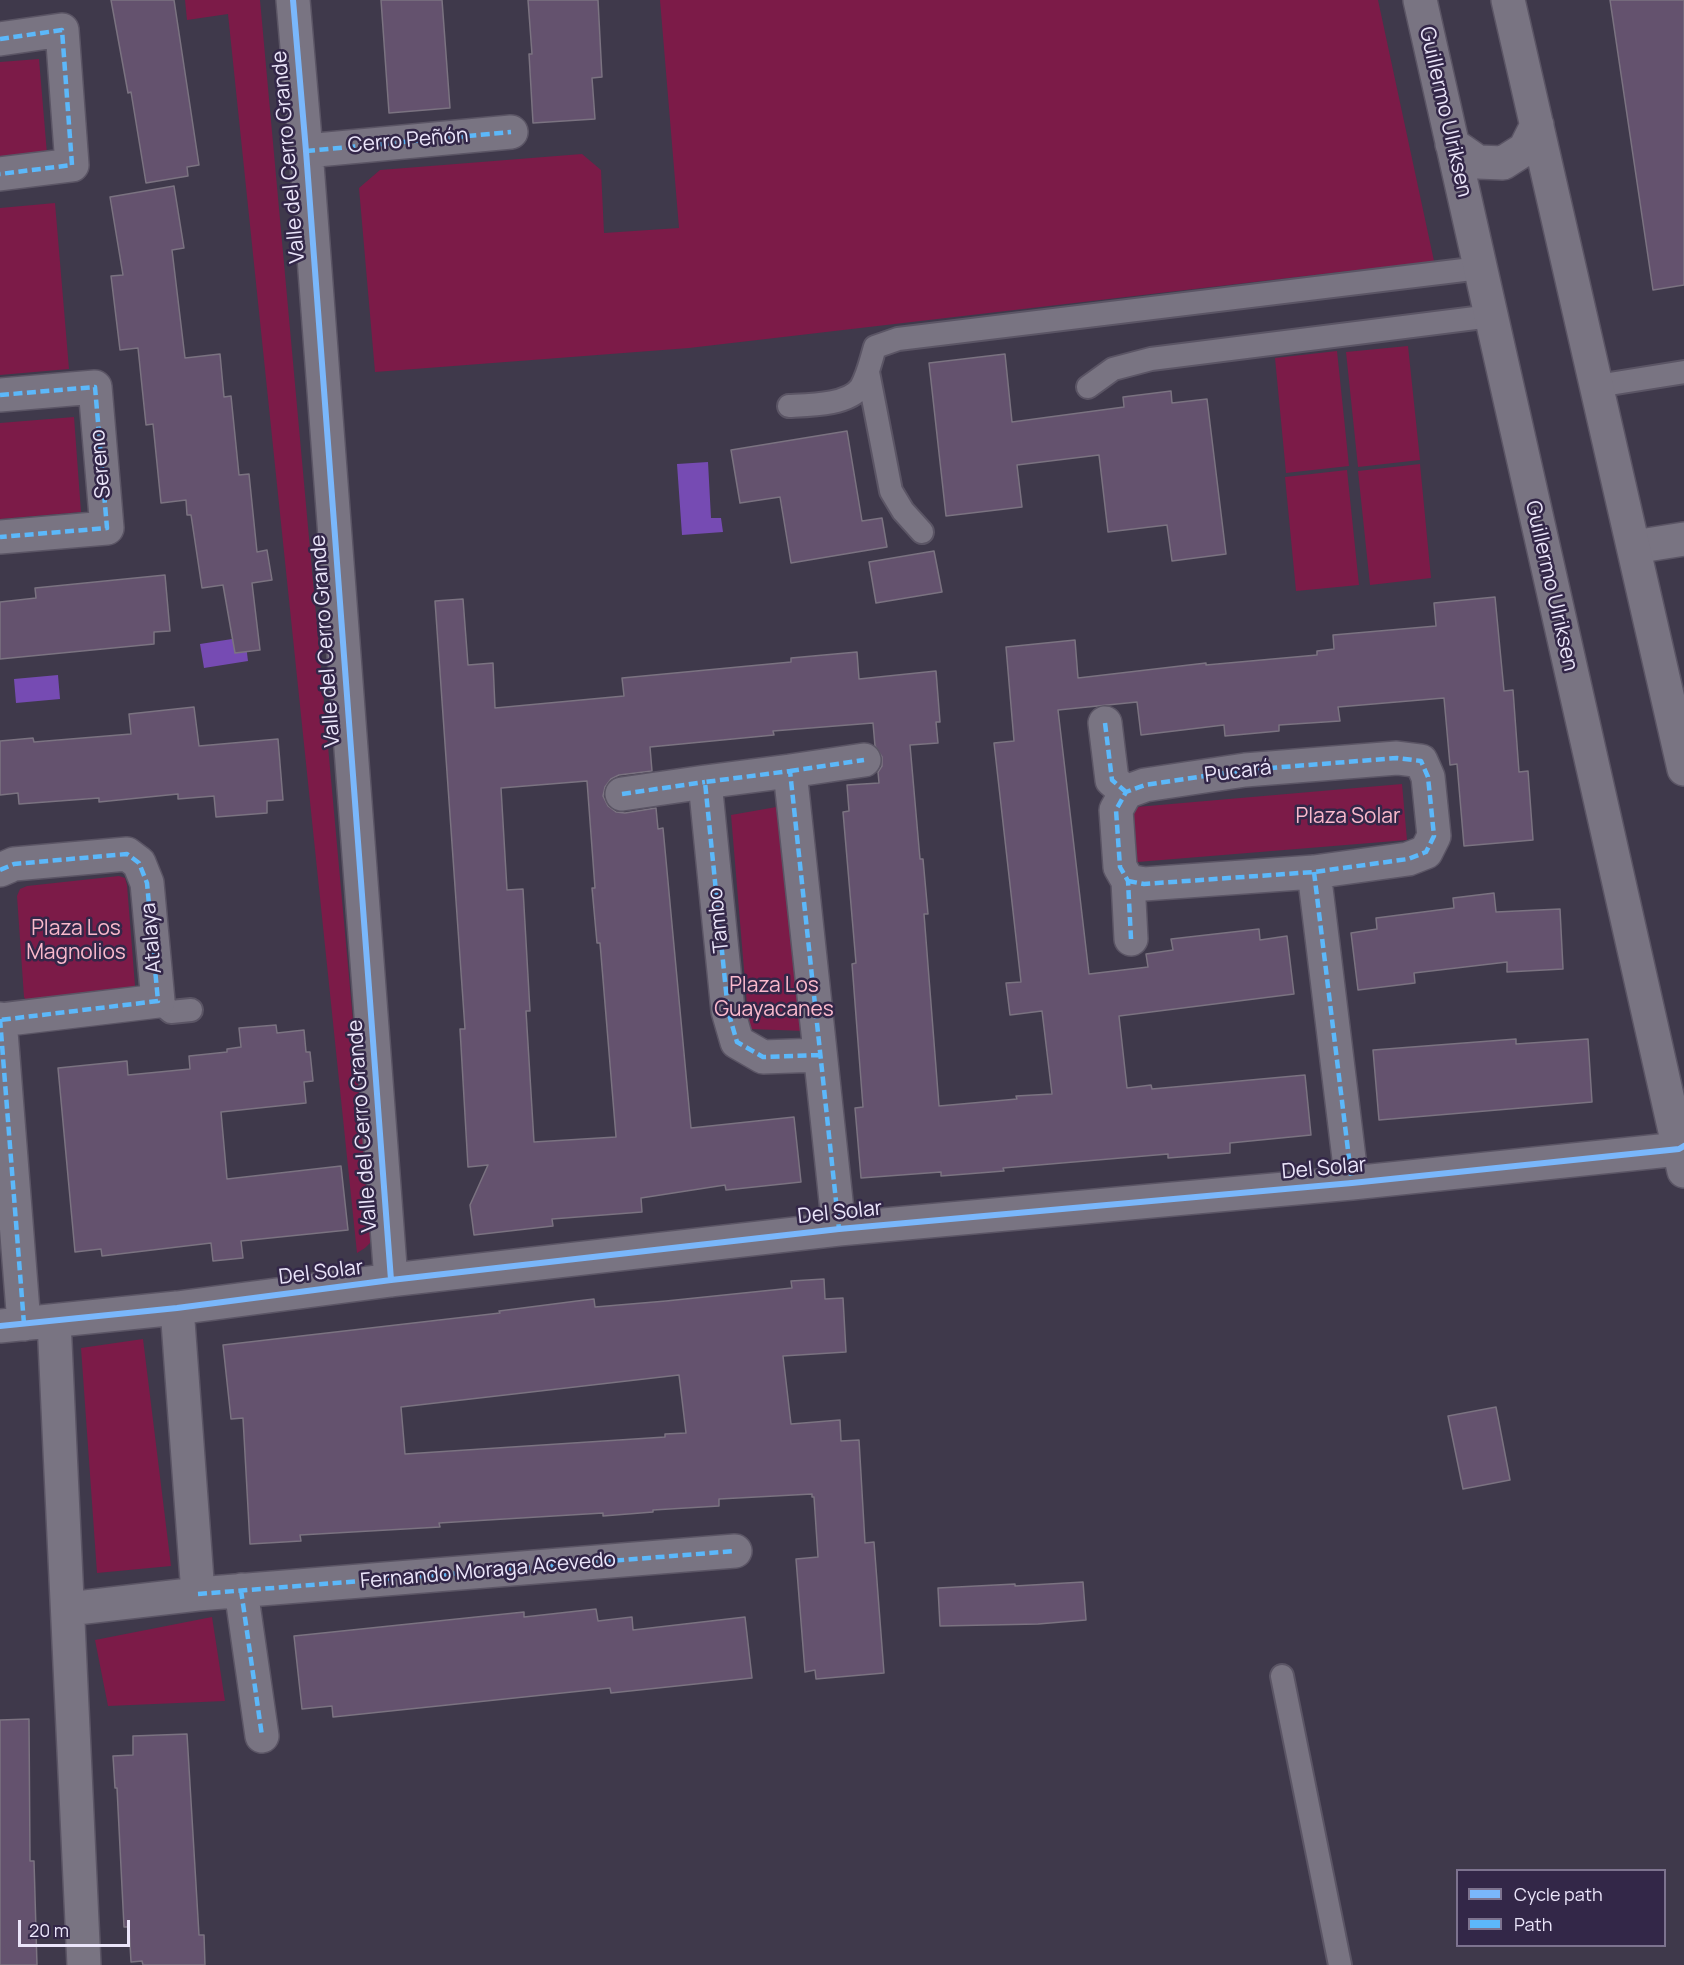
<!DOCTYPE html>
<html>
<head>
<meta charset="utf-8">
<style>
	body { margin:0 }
	#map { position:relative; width:1684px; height:1965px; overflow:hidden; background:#3f394b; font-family:Manrope,sans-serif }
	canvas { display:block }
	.legend { position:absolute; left:1456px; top:1869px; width:210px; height:78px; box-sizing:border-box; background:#332748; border:2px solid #7d738f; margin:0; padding:8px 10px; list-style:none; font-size:18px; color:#ebe5fa }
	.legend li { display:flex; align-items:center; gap:12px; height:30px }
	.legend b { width:30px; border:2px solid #7d738f }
	.scale { position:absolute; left:18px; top:1920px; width:112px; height:27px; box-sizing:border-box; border:3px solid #ebe5fa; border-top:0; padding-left:8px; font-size:18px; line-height:21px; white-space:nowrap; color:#ebe5fa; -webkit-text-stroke:4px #332748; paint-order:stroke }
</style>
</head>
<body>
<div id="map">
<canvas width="1684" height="1965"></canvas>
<ul class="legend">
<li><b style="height:8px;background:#7ab7fb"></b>Cycle path</li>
<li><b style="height:8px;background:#5cb8fa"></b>Path</li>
</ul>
<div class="scale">20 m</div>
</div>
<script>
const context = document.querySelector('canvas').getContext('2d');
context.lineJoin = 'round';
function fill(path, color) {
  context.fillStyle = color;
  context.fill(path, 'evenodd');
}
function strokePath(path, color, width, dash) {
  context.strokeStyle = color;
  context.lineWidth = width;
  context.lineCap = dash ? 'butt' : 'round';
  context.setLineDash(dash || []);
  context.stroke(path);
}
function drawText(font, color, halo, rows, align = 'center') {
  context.font = font + ' Manrope,sans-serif';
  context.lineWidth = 5;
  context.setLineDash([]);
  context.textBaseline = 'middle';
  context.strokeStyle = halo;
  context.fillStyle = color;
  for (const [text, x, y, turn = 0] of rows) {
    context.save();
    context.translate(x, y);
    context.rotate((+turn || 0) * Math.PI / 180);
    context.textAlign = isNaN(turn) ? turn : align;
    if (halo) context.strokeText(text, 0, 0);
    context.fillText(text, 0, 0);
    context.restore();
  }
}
const green = new Path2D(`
	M 185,0 L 260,0 L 373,1240 L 365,1248 L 357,1253 L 228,14 L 187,20 Z
	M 660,0 L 1378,0 L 1434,261 L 689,348 L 375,372 L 359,188 L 380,170 L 582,154 L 601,170 L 604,233 L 679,228 Z
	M 39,59 L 47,154 L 0,158 L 0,62 Z
	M 55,203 L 69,369 L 0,375 L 0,208 Z
	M 1408,346 L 1420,460 L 1358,467 L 1346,352 Z
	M 1337,351 L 1349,466 L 1286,473 L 1275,358 Z
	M 74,417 L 81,512 L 0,519 L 0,423 Z
	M 1420,464 L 1431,578 L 1370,585 L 1358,471 Z
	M 1347,470 L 1359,585 L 1296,591 L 1285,477 Z
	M 1402,784 L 1407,840 L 1125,863 L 1125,808 Z
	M 782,806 L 805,1031 L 749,1029 L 731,815 Z
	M 119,876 L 125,878 L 127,885 L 135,986 L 134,990 L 27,1002 L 24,997 L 17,896 L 20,889 L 27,886 Z
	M 143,1339 L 171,1566 L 97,1573 L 81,1348 Z
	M 212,1617 L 225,1701 L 108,1706 L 95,1640 Z`);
const water = new Path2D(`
	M 708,462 L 711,518 L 721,518 L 723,532 L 682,535 L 677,464 Z
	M 245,637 L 248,661 L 204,668 L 200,644 Z
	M 58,675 L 60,699 L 16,703 L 14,679 Z`);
const building = new Path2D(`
	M 111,0 L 174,0 L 199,165 L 187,167 L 188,176 L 146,183 L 131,92 L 128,93 Z
	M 381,0 L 442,0 L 450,108 L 389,113 Z
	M 528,0 L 598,0 L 602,77 L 592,78 L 595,119 L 533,123 L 529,54 L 532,54 Z
	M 1610,0 L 1684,0 L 1684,285 L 1653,290 Z
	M 174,186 L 184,248 L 172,250 L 185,358 L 220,354 L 224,397 L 231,396 L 239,475 L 249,474 L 257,552 L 267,550 L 272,580 L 252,583 L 260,650 L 235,653 L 223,585 L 202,588 L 191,515 L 187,515 L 186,500 L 161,503 L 153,424 L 146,425 L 138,348 L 120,350 L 111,276 L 123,275 L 110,197 Z
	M 1005,354 L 1012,422 L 1124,407 L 1123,397 L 1171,391 L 1172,403 L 1207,399 L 1226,554 L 1172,561 L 1167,525 L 1108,532 L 1099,455 L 1017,465 L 1022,507 L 946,516 L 929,363 Z
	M 847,431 L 862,521 L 882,518 L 887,547 L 791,563 L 780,497 L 740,503 L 731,450 Z
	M 934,551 L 942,592 L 876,603 L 869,562 Z
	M 165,575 L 170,631 L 154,632 L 154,644 L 0,659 L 0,602 L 36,598 L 35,588 Z
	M 1495,597 L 1504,691 L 1513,690 L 1519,772 L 1528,771 L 1533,840 L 1464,846 L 1457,764 L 1450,765 L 1444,698 L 1338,707 L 1340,721 L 1279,725 L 1279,731 L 1225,736 L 1224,725 L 1141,735 L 1137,702 L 1058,710 L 1089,974 L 1148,967 L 1146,954 L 1173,950 L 1171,939 L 1259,929 L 1260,940 L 1287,936 L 1294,994 L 1119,1016 L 1127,1088 L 1151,1085 L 1152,1089 L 1305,1075 L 1311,1135 L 1230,1143 L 1230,1153 L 1168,1158 L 1168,1154 L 1003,1168 L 1004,1171 L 941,1176 L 941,1172 L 861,1178 L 855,1108 L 863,1107 L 852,964 L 856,963 L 843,812 L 849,811 L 847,785 L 879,783 L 878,772 L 882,766 L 882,757 L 875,746 L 873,723 L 773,731 L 774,735 L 650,747 L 652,771 L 619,775 L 611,779 L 605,787 L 603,796 L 608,806 L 616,812 L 625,813 L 656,808 L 658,829 L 663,828 L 691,1128 L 794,1117 L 801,1182 L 726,1190 L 725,1185 L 641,1198 L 642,1212 L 552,1219 L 553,1226 L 474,1235 L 470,1205 L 488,1165 L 468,1167 L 460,1029 L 465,1029 L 435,601 L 463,599 L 468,665 L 493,663 L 495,708 L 624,696 L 622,678 L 791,662 L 791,658 L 857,652 L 859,679 L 936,671 L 940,722 L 936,722 L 938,743 L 910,745 L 920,859 L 923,859 L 928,914 L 924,914 L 939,1106 L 1017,1099 L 1016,1096 L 1052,1094 L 1042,1011 L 1010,1015 L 1006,983 L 1021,982 L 994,743 L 1014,741 L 1006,647 L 1075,640 L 1078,678 L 1206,663 L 1206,665 L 1317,655 L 1317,651 L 1334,649 L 1333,635 L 1436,626 L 1434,603 ZM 587,781 L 595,888 L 592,888 L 597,943 L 600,943 L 616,1137 L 534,1142 L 526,1011 L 530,1011 L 523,889 L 507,890 L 501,788 Z
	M 194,707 L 199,746 L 278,739 L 283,800 L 267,801 L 267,813 L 216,817 L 214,796 L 178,799 L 178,794 L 99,802 L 99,798 L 19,804 L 18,793 L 0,795 L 0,741 L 33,738 L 34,742 L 131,734 L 129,714 Z
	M 1494,893 L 1496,912 L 1560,909 L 1563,969 L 1507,972 L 1507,962 L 1414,973 L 1415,983 L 1358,990 L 1351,933 L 1377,929 L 1376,918 L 1454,908 L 1453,898 Z
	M 276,1025 L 277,1033 L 304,1030 L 306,1052 L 310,1052 L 313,1081 L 304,1082 L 306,1103 L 221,1112 L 227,1179 L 341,1166 L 348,1230 L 241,1241 L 243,1258 L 213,1261 L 211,1243 L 102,1256 L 101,1249 L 75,1252 L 58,1068 L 127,1061 L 128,1075 L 190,1069 L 189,1056 L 227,1052 L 227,1049 L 241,1047 L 239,1028 Z
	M 1516,1039 L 1516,1044 L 1588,1039 L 1592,1102 L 1379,1120 L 1373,1050 Z
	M 824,1279 L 825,1299 L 843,1298 L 846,1352 L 783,1356 L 791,1424 L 840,1420 L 841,1441 L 859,1440 L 865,1543 L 874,1542 L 884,1673 L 816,1679 L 815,1670 L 805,1672 L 796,1559 L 818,1557 L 814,1497 L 812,1497 L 812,1494 L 719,1499 L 719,1506 L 653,1510 L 653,1512 L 603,1516 L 603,1513 L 439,1523 L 440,1527 L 300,1535 L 301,1541 L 250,1544 L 243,1418 L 231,1419 L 223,1345 L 500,1313 L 499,1311 L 577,1301 L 594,1299 L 595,1307 L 666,1301 L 792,1288 L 791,1281 ZM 679,1375 L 686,1433 L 665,1434 L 665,1437 L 405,1454 L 401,1407 Z
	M 1496,1407 L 1510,1480 L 1463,1489 L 1448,1416 Z
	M 1083,1582 L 1086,1620 L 1038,1624 L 940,1626 L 938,1588 L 1015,1584 L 1015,1586 Z
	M 596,1609 L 598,1621 L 632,1617 L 633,1630 L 745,1617 L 752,1678 L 611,1693 L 610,1688 L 333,1717 L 332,1706 L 302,1709 L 294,1636 L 524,1612 L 524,1617 Z
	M 29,1719 L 30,1861 L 34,1861 L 37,1965 L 0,1965 L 0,1720 Z
	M 187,1734 L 199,1935 L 204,1935 L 205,1965 L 143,1965 L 142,1961 L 131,1962 L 129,1927 L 124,1927 L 117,1788 L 115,1788 L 113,1756 L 133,1755 L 133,1736 Z`);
const lane = new Path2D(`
	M 868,372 L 891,491 L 903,511 L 922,532
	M 1597,386 L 1684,372
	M 1088,387 L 1113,369 L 1151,359 L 1491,316
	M 789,406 C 809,405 849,405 861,387 C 868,375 871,360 875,347 L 898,339 L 1480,268
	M 158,1001 L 171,1012 L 191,1010
	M 1282,1676 L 1340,1965`);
const street = new Path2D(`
	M 293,0 L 306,151 L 391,1280
	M 0,39 L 62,30 L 72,165 L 0,174
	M 306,151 L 511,132
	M 0,395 L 95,387 L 107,528 L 0,537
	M 1634,547 L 1684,539
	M 1105,723 L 1112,780 L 1126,792
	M 790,771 L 864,760
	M 622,794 L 705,782
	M 0,870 L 14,864 L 127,854 L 139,863 L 147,883 L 158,1001 L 0,1020
	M 1314,872 L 1352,1183
	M 1128,881 L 1144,884 L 1314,872 L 1408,859 L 1426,852 L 1434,836 L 1428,777 L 1421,761 L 1397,758 L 1245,770 L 1145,785 L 1126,792 L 1116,810 L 1120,867 L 1128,881 L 1131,939
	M 0,1019 L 24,1324
	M 820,1055 L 763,1057 L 737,1042 L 728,1011 L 705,782 L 790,771 L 839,1229
	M 177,1308 L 198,1594
	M 54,1321 L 84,1965
	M 0,1326 L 177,1308 L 391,1280 L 839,1229 L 1352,1183 L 1679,1149 L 1684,1146
	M 241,1590 L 262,1736
	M 68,1609 L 198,1594 L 735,1551`);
const secondary = new Path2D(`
	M 1420,0 L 1684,1171
	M 1508,0 L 1684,769
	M 1452,144 L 1478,162 L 1503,163 L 1525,149 L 1537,125`);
const quiet = new Path2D(`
	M 0,39 L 62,30 L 72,165 L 0,174
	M 306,151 L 511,132
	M 0,395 L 95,387 L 107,528 L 0,537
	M 1105,723 L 1112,780 L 1126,792
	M 790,771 L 864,760
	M 622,794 L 705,782
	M 0,870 L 14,864 L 127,854 L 139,863 L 147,883 L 158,1001 L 0,1020
	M 1314,872 L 1352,1183
	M 1128,881 L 1144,884 L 1314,872 L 1408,859 L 1426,852 L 1434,836 L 1428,777 L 1421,761 L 1397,758 L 1245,770 L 1145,785 L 1126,792 L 1116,810 L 1120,867 L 1128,881 L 1131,939
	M 0,1019 L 24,1324
	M 820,1055 L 763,1057 L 737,1042 L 728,1011 L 705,782 L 790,771 L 839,1229
	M 241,1590 L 262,1736
	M 198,1594 L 735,1551`);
const cycleway = new Path2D(`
	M 293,0 L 306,151 L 391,1280
	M 0,1326 L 177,1308 L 391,1280 L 839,1229 L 1352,1183 L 1679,1149 L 1684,1146`);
const streetNames = [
	["Guillermo Ulriksen",1445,112,77],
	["Cerro Peñón",408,141,-5],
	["Valle del Cerro Grande",289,157,-95],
	["Sereno",101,464,-95],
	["Guillermo Ulriksen",1551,586,77],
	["Valle del Cerro Grande",326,641,-94],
	["Pucará",1238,772,-7],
	["Tambo",719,920,-96],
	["Atalaya",152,938,-95],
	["Valle del Cerro Grande",363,1126,-94],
	["Del Solar",1324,1169,-5],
	["Del Solar",840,1213,-6],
	["Del Solar",321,1273,-7],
	["Fernando Moraga Acevedo",488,1571,-5]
];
const parkNames = [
	["Plaza Solar",1348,817],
	["Plaza Los",76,929],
	["Magnolios",76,953],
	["Plaza Los",774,986],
	["Guayacanes",774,1010]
];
fill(green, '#7c1b48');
fill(water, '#764bb3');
fill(building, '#64526e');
strokePath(building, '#7b7381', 1.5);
strokePath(lane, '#5b5565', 26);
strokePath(street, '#5b5565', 36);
strokePath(secondary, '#5b5565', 36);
strokePath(lane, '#797482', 22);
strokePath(street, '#797482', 33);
strokePath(secondary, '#797482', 33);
strokePath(quiet, '#5cb8fa', 4.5, [9, 4.5]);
strokePath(cycleway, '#7ab7fb', 6);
drawText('21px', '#ebe5fa', '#332748', streetNames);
drawText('21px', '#fab9cc', '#332748', parkNames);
</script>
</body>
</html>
